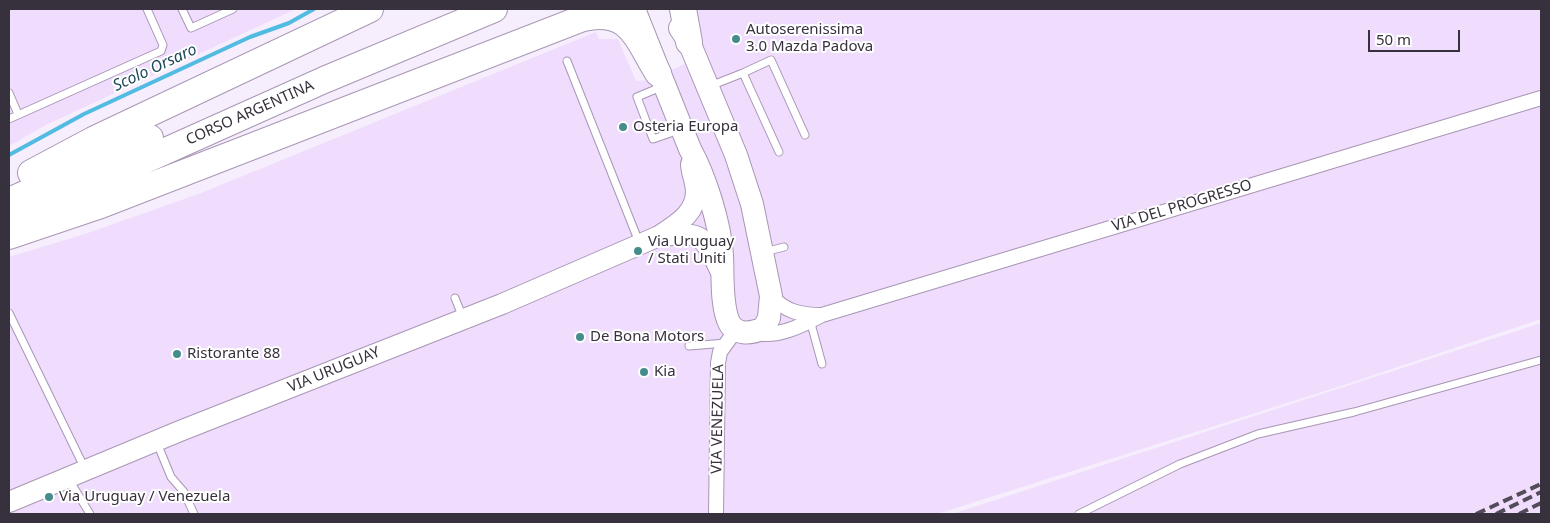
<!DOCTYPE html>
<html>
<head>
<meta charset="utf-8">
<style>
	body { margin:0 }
	#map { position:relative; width:1550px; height:523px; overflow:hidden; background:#f6eefc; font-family:"Noto Sans",sans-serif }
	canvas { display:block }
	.frame { position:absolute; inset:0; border:10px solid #37303d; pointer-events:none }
	.scale { position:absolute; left:1368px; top:30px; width:92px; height:22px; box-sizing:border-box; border:2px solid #37303d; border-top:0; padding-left:6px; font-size:15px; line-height:18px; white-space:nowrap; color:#37303d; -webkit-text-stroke:4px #fff; paint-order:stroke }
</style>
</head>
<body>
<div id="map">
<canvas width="1550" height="523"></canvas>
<div class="frame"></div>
<div class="scale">50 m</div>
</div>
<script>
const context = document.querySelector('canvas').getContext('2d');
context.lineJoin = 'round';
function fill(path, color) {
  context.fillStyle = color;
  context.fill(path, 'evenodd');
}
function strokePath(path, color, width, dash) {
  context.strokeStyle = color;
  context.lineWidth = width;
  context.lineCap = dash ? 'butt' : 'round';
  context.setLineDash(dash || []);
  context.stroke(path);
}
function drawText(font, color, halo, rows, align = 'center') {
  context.font = font + ' "Noto Sans",sans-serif';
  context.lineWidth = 4;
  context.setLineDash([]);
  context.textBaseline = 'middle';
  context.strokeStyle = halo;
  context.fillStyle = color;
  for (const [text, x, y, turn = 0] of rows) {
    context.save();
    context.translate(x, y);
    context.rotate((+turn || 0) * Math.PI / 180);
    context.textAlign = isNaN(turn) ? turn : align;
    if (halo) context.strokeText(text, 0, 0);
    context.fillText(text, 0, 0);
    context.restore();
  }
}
const built = new Path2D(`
	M 9,9 L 296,9 L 48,124 L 9,146 Z
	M 691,9 L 1541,9 L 1541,319 L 1347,384 L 937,514 L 9,514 L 9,257 L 85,234 L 201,193 L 596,32 L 599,39 L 618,39 L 636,81 L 649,80 L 704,55 Z
	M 1541,323 L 1541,514 L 952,514 Z`);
const stream = new Path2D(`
	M 9,155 L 84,114 L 250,37 L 289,23 L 314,9`);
const lane = new Path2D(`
	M 182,9 L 191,28 L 233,9
	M 567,61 L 639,242
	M 743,73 L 771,60 L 805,135
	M 710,86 L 743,73 L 779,152
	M 661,87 L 637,97 L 653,139 L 679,130
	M 9,93 L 18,114
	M 9,119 L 161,51 L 163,45 L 147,9
	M 764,252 L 784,247
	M 455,298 L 463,318
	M 9,313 L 85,469
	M 810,320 L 822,364
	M 689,346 L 726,343
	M 157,443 L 171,477 L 184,492 L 194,514
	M 68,478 L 90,514
	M 1079,514 L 1180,464 L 1258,434 L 1354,412 L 1541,360`);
const street = new Path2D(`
	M 771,296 C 786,312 801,315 821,315
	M 756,333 C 778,338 803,325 822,315 L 1541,98
	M 716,514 L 718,363 L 720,352 L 736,330`);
const secondary = new Path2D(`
	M 661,236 C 704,232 702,234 721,272
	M 9,502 L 180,431 L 502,304 L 659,236 C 678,224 701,210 695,184 C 694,177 691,171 691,164`);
const primary = new Path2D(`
	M 634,9 L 690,149 C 705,176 720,223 722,255 C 723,274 721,302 728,320 C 734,336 751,334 764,328 L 769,318 L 771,296 L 752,204 L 736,155 L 689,42 L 680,28`);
const highway = new Path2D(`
	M 683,9 L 689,42
	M 31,173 L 93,140 L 370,9
	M 9,201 L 150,138
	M 16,218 L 324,80 L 494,9
	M 9,236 L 101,205 L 583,18 C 631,7 637,40 658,73`);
const rail = new Path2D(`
	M 1476,514 L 1541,484
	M 1496,514 L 1541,492
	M 1519,514 L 1541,503`);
const markers = [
	[736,39,5,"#458d8c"],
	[623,127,5,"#458d8c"],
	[638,251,5,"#458d8c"],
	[580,337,5,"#458d8c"],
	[177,354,5,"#458d8c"],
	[644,372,5,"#458d8c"],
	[49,497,5,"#458d8c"]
];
const poiNames = [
	["Autoserenissima",746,30],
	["3.0 Mazda Padova",746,47],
	["Osteria Europa",633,127],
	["Via Uruguay",648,242],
	["/ Stati Uniti",648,259],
	["De Bona Motors",590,337],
	["Ristorante 88",187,354],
	["Kia",654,372],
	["Via Uruguay / Venezuela",59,497]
];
const streetNames = [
	["CORSO ARGENTINA",250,113,-24],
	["VIA DEL PROGRESSO",1182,206,-17],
	["VIA URUGUAY",334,370,-22],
	["VIA VENEZUELA",718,419,-89]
];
const waterNames = [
	["Scolo Orsaro",155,68,-25]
];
fill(built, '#f0ddfe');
strokePath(stream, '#52bbe2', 4);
strokePath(lane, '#a896b5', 9);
strokePath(street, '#a896b5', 16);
strokePath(secondary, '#a896b5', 22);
strokePath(primary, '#a896b5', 24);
strokePath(highway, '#a896b5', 28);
strokePath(lane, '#fff', 7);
strokePath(street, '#fff', 14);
strokePath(secondary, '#fff', 20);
strokePath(primary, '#fff', 22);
strokePath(highway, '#fff', 26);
strokePath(rail, '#524b58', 4, [10, 5]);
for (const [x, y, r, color] of markers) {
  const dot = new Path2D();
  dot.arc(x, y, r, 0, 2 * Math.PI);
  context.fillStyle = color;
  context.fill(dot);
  strokePath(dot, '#fff', 2);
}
drawText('15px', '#37303d', '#fff', poiNames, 'left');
drawText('15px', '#37303d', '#fff', streetNames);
drawText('italic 16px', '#1b4858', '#fff', waterNames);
</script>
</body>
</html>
